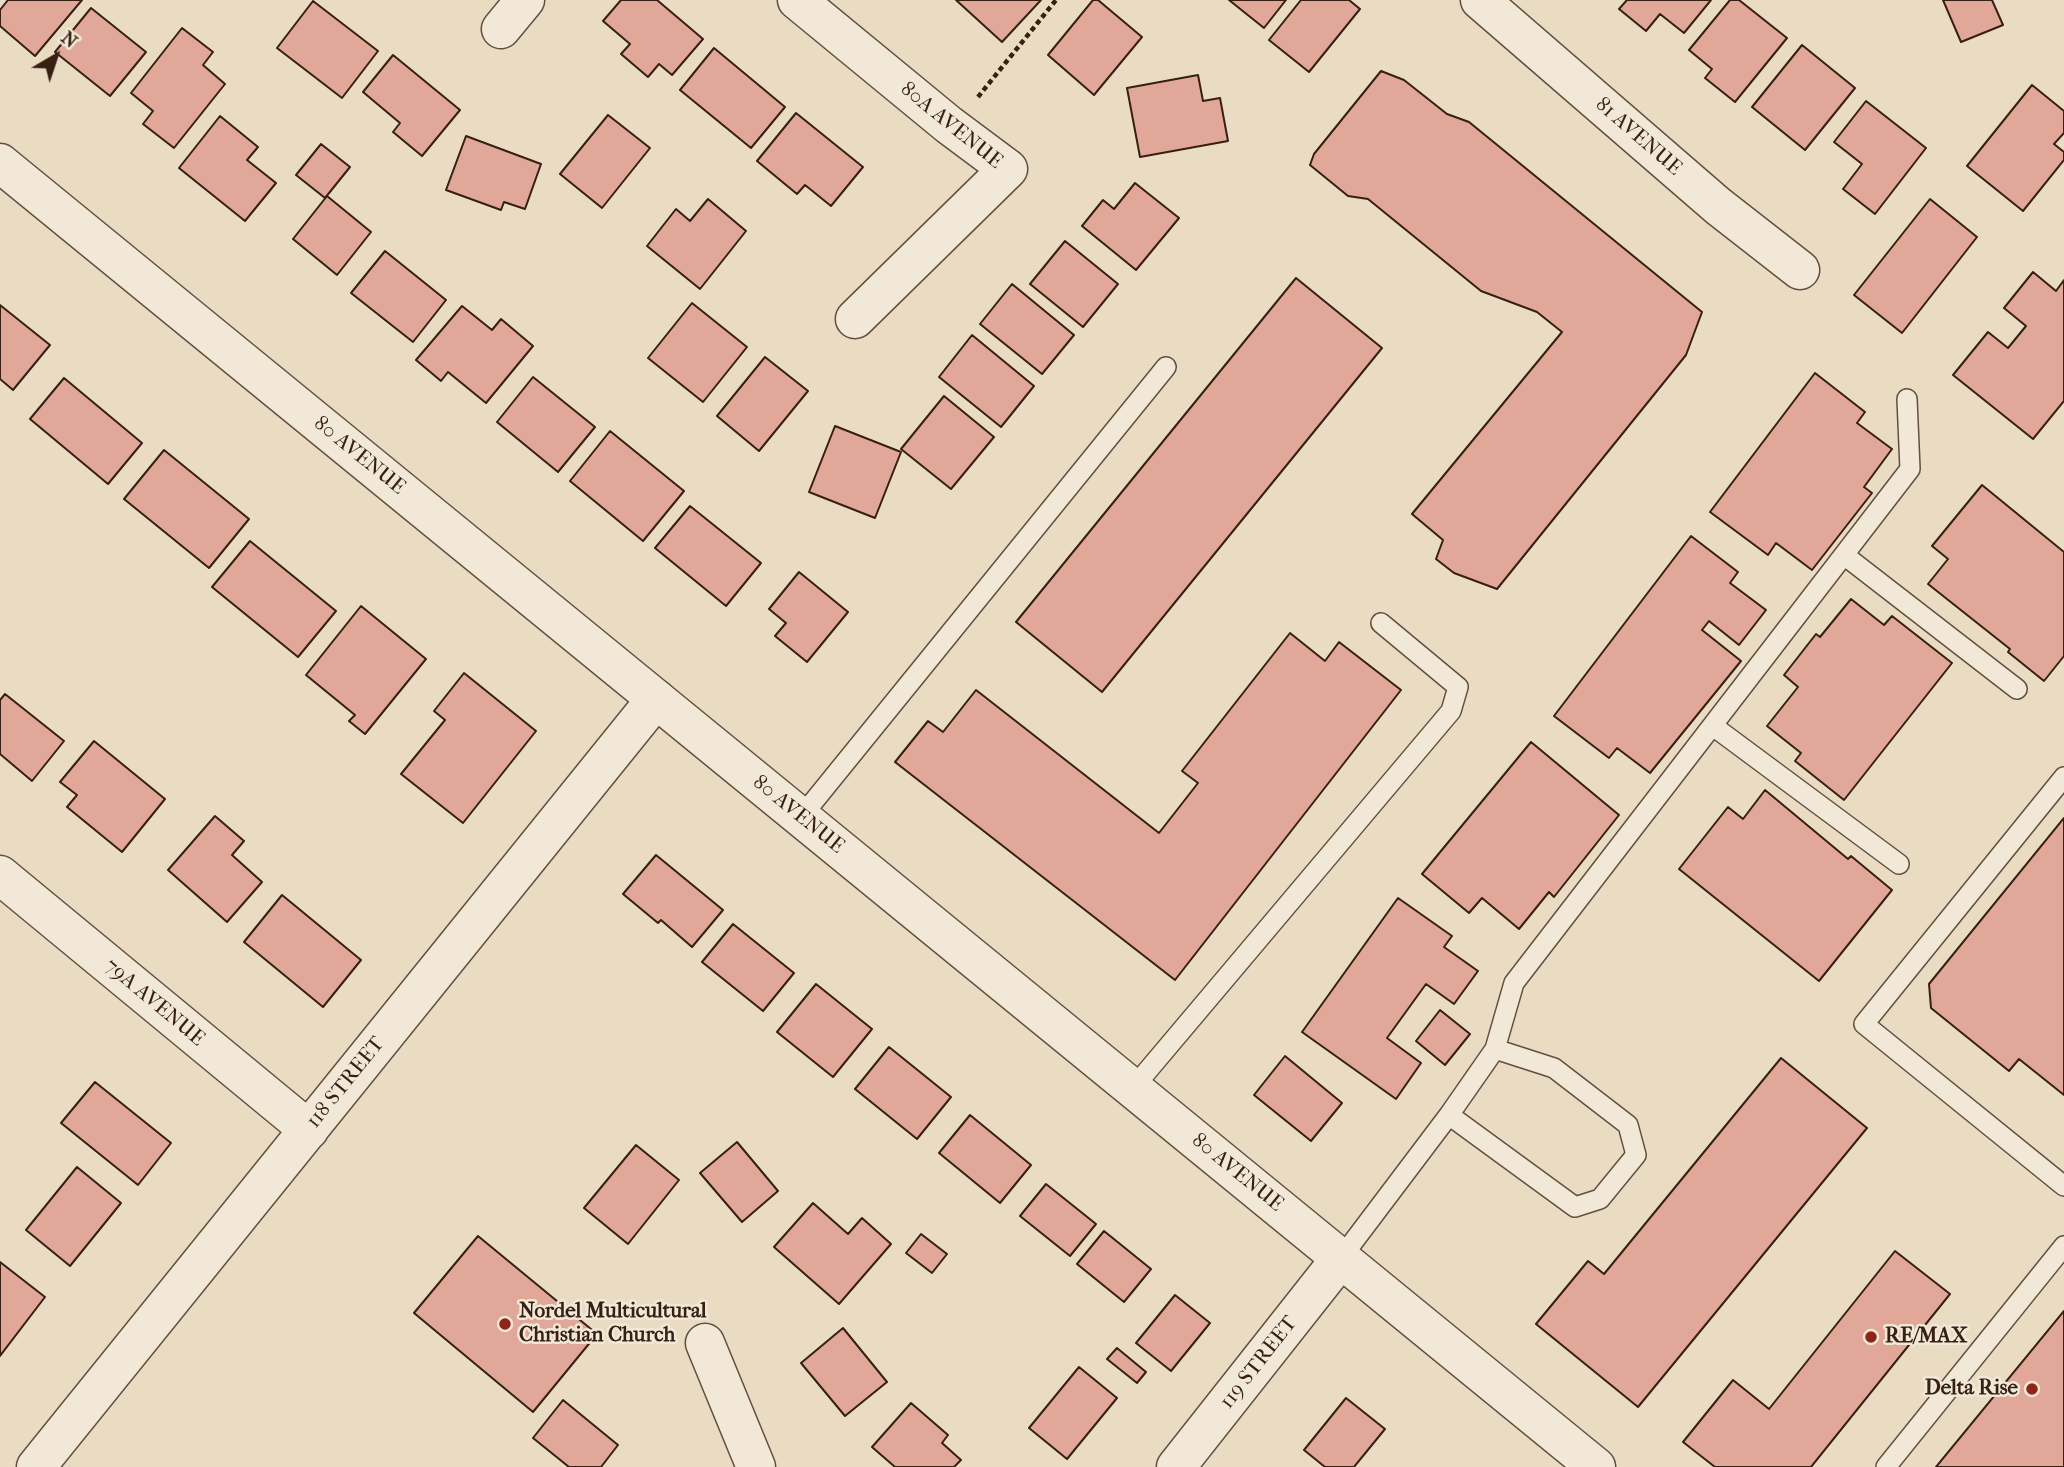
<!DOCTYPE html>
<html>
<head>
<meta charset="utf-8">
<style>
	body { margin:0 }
	#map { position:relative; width:2064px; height:1467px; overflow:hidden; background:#eadcc2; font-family:"IM FELL French Canon",serif }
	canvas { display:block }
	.north { position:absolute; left:21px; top:21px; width:70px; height:70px; -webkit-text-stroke:5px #f1e8d7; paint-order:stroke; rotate:39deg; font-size:19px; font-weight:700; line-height:28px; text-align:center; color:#371f14 }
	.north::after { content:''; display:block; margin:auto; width:24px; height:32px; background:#371f14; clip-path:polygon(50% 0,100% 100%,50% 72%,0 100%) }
</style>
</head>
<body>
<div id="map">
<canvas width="2064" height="1467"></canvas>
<div class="north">N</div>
</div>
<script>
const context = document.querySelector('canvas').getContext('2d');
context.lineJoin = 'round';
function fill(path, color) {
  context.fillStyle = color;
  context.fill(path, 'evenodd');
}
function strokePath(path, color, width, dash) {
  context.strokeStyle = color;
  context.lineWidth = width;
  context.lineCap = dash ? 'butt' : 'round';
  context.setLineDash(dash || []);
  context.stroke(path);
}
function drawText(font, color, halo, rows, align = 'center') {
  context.font = font + ' "IM FELL French Canon",serif';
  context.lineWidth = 5;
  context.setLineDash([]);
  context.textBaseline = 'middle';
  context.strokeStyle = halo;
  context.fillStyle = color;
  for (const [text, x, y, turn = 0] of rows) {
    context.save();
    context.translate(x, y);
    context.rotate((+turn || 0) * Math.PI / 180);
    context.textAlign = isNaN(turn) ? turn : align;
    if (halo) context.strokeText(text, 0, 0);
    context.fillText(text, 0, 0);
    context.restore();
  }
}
const building = new Path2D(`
	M 8,0 L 82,0 L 35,56 L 0,26 L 0,10 Z
	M 621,0 L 657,0 L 703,39 L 672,75 L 659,64 L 648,77 L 621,54 L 630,44 L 603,21 Z
	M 956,0 L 1041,0 L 1002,42 Z
	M 1093,0 L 1098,0 L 1142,37 L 1094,95 L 1048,55 Z
	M 1229,0 L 1286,0 L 1264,28 Z
	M 1301,0 L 1349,0 L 1360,9 L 1309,72 L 1269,40 Z
	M 1627,0 L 1711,0 L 1684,33 L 1660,14 L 1646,31 L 1619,9 Z
	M 1730,0 L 1739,0 L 1787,38 L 1735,102 L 1705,78 L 1712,69 L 1689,50 Z
	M 1943,0 L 1992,0 L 2003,25 L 1961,42 Z
	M 313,1 L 378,51 L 342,98 L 277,48 Z
	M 91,8 L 146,52 L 110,96 L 55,52 Z
	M 182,28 L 213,52 L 203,65 L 225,84 L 174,148 L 143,124 L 153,111 L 131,93 Z
	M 1802,45 L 1855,88 L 1805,150 L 1752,107 Z
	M 714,48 L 785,107 L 751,148 L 680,90 Z
	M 393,55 L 460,110 L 422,156 L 393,132 L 400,123 L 363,92 Z
	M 1381,71 L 1404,80 L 1447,114 L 1469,122 L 1702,312 L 1686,355 L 1497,589 L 1454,573 L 1436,559 L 1443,540 L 1412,514 L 1562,332 L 1537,312 L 1481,291 L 1368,199 L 1348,196 L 1310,165 L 1314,154 Z
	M 1198,75 L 1203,101 L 1220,98 L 1228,141 L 1140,157 L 1127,88 Z
	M 2032,85 L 2064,111 L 2064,133 L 2054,144 L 2064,152 L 2064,160 L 2023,211 L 1967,166 Z
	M 1866,101 L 1926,148 L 1875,214 L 1843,189 L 1862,164 L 1834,142 Z
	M 796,113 L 863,167 L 831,206 L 805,185 L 797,194 L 757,161 Z
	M 608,115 L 650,148 L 602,208 L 560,174 Z
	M 220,116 L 258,147 L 247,160 L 276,183 L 245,221 L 179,168 Z
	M 466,136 L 541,164 L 525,209 L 504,202 L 501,210 L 446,190 Z
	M 321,144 L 350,167 L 325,198 L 296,175 Z
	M 1135,183 L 1179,218 L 1136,270 L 1082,226 L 1103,200 L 1114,209 Z
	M 327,196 L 371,232 L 337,275 L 293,239 Z
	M 708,199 L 746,231 L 700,289 L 647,246 L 676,209 L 690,221 Z
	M 1930,199 L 1977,237 L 1902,333 L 1854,295 Z
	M 1065,241 L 1118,284 L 1083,327 L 1030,284 Z
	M 385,251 L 446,300 L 413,342 L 351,293 Z
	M 2033,272 L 2056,291 L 2064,280 L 2064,401 L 2033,439 L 1953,375 L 1988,332 L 2008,348 L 2026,326 L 2004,308 Z
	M 1296,278 L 1382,348 L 1102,692 L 1016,622 Z
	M 1012,284 L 1074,335 L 1042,374 L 980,324 Z
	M 692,303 L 747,347 L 703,402 L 648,358 Z
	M 0,305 L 50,345 L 13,390 L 0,379 Z
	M 462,306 L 492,330 L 501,319 L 533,346 L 486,403 L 448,372 L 441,381 L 416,360 Z
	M 972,335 L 1034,386 L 1001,427 L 939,377 Z
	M 765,357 L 808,391 L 759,451 L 717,416 Z
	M 1815,373 L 1865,412 L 1857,423 L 1892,449 L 1864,487 L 1872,493 L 1812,570 L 1776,543 L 1768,555 L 1710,512 Z
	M 533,377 L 595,427 L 558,472 L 497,422 Z
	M 64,378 L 142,443 L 108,484 L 30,419 Z
	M 944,396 L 994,437 L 951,489 L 901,449 Z
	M 835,426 L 901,452 L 875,518 L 809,492 Z
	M 610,431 L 684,491 L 643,541 L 570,481 Z
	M 164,450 L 249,519 L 209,568 L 124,499 Z
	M 1982,485 L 2064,552 L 2064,656 L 2044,681 L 2008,652 L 2010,649 L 1928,584 L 1948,559 L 1932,546 Z
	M 690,506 L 761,563 L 726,606 L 655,548 Z
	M 1691,536 L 1738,572 L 1730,583 L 1766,610 L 1739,645 L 1709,621 L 1702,630 L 1741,661 L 1650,773 L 1617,748 L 1609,758 L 1554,716 Z
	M 250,541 L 336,611 L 298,657 L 212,587 Z
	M 799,572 L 848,612 L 807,662 L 775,636 L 786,623 L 769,609 Z
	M 1851,599 L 1884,625 L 1892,616 L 1952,663 L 1844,800 L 1795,761 L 1801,753 L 1767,726 L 1798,687 L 1784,675 L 1816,634 L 1820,637 Z
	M 361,606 L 426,659 L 365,734 L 349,721 L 355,715 L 306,675 Z
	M 1290,633 L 1325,661 L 1339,642 L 1401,690 L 1175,980 L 895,762 L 928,721 L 943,732 L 976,690 L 1159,833 L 1198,783 L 1182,771 Z
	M 464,673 L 536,731 L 463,823 L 401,774 L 445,720 L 434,711 Z
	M 5,694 L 64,741 L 32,781 L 0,754 L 0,700 Z
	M 94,741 L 165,799 L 122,852 L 67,807 L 77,795 L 60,782 Z
	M 1531,742 L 1619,815 L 1554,897 L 1549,892 L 1519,929 L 1482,898 L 1469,913 L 1422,874 Z
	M 1765,790 L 1848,859 L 1851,856 L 1892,890 L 1819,981 L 1679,869 L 1728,807 L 1743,819 Z
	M 215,816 L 244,841 L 232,855 L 262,882 L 227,922 L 168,870 Z
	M 2064,818 L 2064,1095 L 2019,1059 L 2009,1071 L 1931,1008 L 1929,984 Z
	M 656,855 L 723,910 L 692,947 L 661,920 L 658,923 L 623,894 Z
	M 282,895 L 361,960 L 323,1007 L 244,942 Z
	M 1398,898 L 1452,936 L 1444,947 L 1478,971 L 1454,1004 L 1426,984 L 1387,1038 L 1421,1063 L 1396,1099 L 1302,1032 Z
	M 733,924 L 794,973 L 763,1011 L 702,962 Z
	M 816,984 L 872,1029 L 833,1077 L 777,1032 Z
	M 1440,1010 L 1470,1034 L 1445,1065 L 1416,1041 Z
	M 889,1047 L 951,1097 L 917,1139 L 855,1089 Z
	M 1285,1056 L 1342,1103 L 1311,1141 L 1254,1095 Z
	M 1781,1058 L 1867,1128 L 1638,1407 L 1536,1324 L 1588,1261 L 1604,1274 Z
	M 95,1082 L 171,1143 L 138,1185 L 61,1123 Z
	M 970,1115 L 1031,1165 L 1000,1203 L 939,1153 Z
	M 737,1142 L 778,1191 L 742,1222 L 700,1173 Z
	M 636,1145 L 679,1180 L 628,1244 L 584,1208 Z
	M 77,1167 L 121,1203 L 70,1266 L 26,1230 Z
	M 1046,1184 L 1096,1224 L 1070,1256 L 1020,1216 Z
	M 813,1203 L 848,1234 L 862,1218 L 891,1244 L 839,1304 L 774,1247 Z
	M 1104,1231 L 1151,1269 L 1124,1302 L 1077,1264 Z
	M 921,1234 L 947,1254 L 932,1273 L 906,1253 Z
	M 478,1236 L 597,1334 L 533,1412 L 414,1313 Z
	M 1895,1251 L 1950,1294 L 1811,1467 L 1715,1467 L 1683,1442 L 1733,1380 L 1769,1409 Z
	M 0,1262 L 45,1297 L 0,1356 Z
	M 1175,1295 L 1210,1323 L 1171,1371 L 1136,1343 Z
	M 2064,1311 L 2064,1467 L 1936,1467 Z
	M 843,1328 L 887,1382 L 845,1416 L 801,1363 Z
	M 1117,1348 L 1146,1372 L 1137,1383 L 1107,1359 Z
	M 1079,1367 L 1117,1398 L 1067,1459 L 1029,1428 Z
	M 1346,1398 L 1385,1429 L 1354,1467 L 1325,1467 L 1304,1450 Z
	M 563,1400 L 618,1445 L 601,1467 L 569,1467 L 533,1438 Z
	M 911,1403 L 948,1435 L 942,1443 L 961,1460 L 954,1467 L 895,1467 L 872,1447 Z`);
const path = new Path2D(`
	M 978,97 L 1056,0`);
const service = new Path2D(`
	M 1844,555 L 2017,689
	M 1713,726 L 1899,864
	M 2064,777 L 1864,1024 L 2064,1186
	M 801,817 L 1166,367
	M 1133,1088 L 1451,711 L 1458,687 L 1381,623
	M 1449,1115 L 1575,1207 L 1600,1199 L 1636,1155 L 1628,1125 L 1554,1068 L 1495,1049
	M 1341,1258 L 1449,1115 L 1495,1049 L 1514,983 L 1910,469 L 1907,399
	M 1886,1467 L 2064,1246`);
const minor = new Path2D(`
	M 797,0 L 949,125 L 1008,169 L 855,319
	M 1480,0 L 1718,206 L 1800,270
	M 501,29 L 525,0
	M 0,875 L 309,1130
	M 705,1343 L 756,1467
	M 36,1467 L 656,699
	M 1176,1467 L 1341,1258`);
const tertiary = new Path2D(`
	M 0,163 L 1596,1467`);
const markers = [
	[505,1324,7,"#8f2418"],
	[1871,1337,7,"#8f2418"],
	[2032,1389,7,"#8f2418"]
];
const streetNames = [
	["80A AVENUE",951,126,39],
	["81 AVENUE",1638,137,41],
	["80 AVENUE",359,456,39],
	["80 AVENUE",798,815,39],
	["79A AVENUE",154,1003,40],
	["118 STREET",346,1083,-51],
	["80 AVENUE",1237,1173,39],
	["119 STREET",1259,1363,-52]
];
const poiNames = [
	["Nordel Multicultural",519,1312],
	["Christian Church",519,1336],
	["RE/MAX",1885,1337],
	["Delta Rise",2018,1389,"right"]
];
fill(building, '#e1a798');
strokePath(building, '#371f14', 2);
strokePath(service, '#644e40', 22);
strokePath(minor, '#644e40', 41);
strokePath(tertiary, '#644e40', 41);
strokePath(path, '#371f14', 4.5, [5, 3.5]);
strokePath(service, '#f1e8d7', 19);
strokePath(minor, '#f1e8d7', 38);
strokePath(tertiary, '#f1e8d7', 38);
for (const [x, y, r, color] of markers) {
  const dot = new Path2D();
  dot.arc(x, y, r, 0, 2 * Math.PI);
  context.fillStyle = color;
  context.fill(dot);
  strokePath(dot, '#f1e8d7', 2.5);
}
drawText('21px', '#371f14', '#f1e8d7', streetNames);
drawText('bold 21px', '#371f14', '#f1e8d7', poiNames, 'left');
</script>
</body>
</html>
